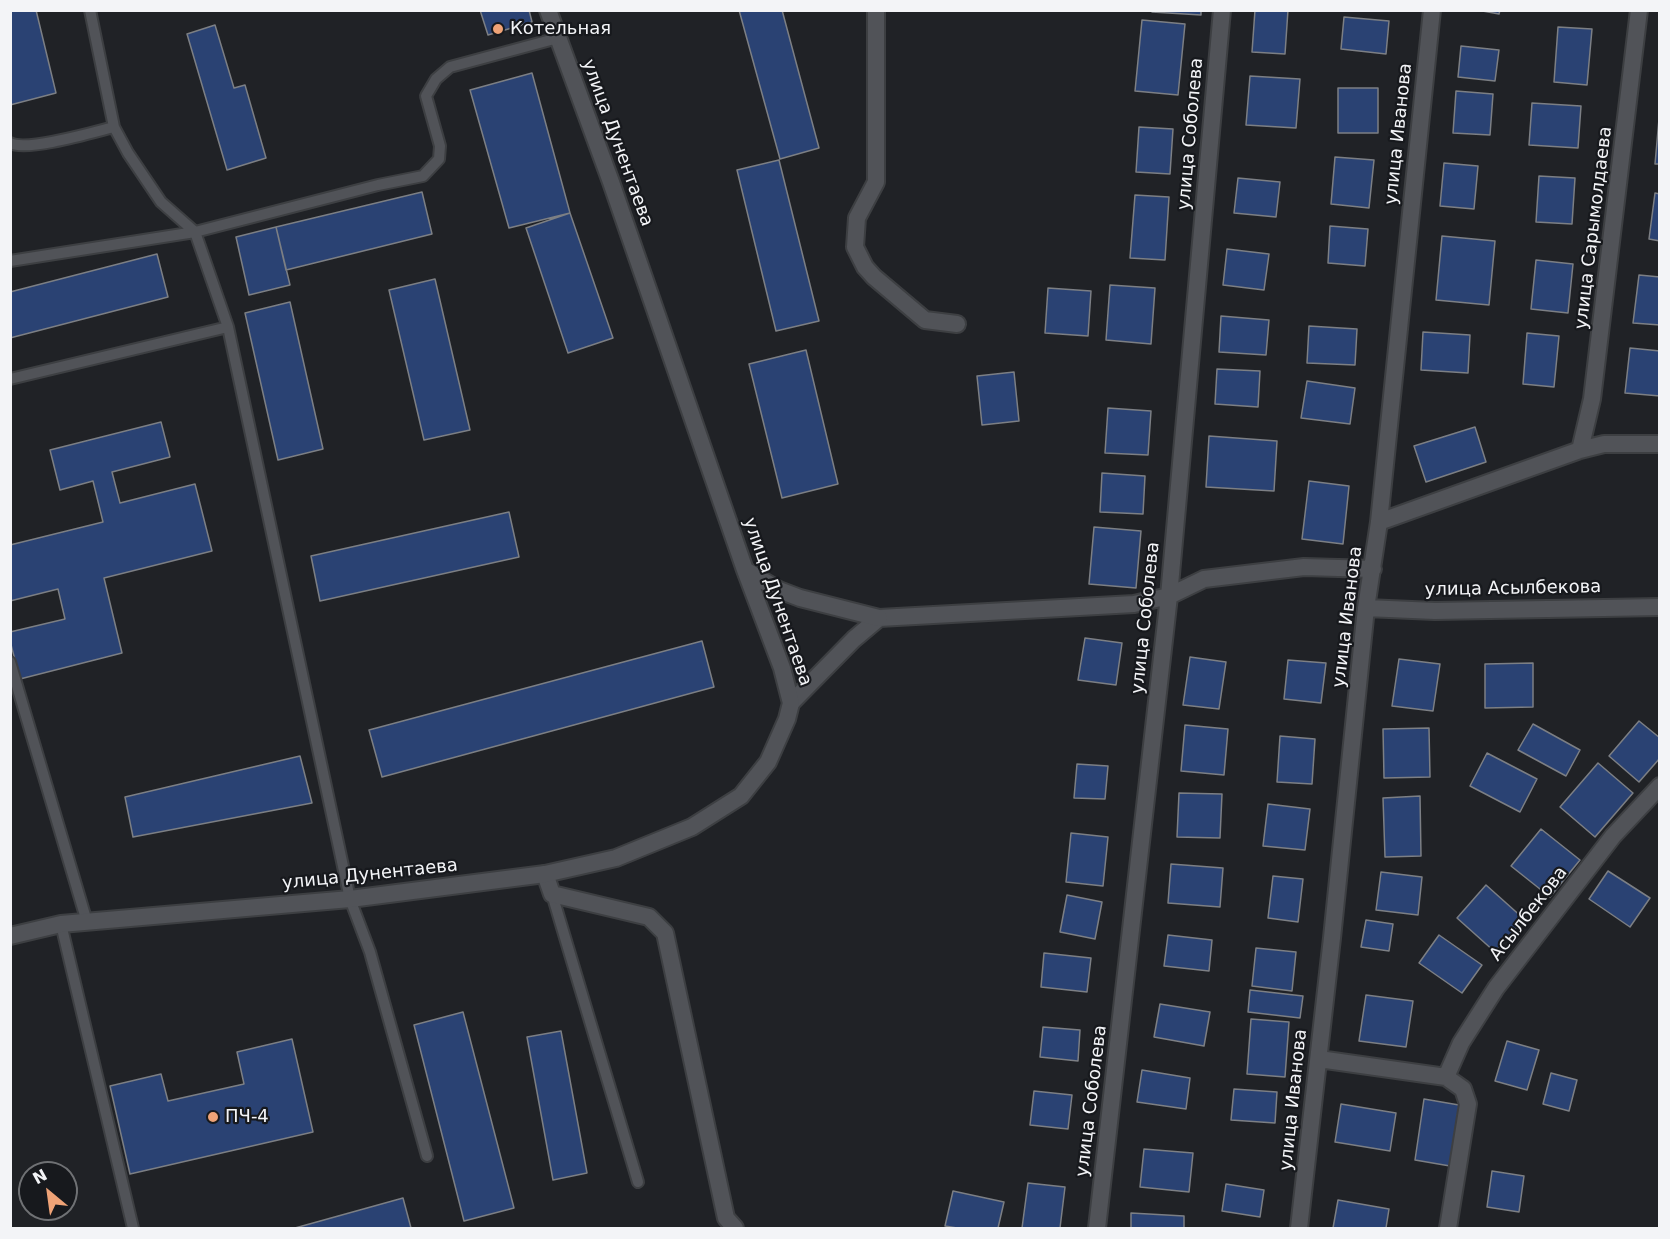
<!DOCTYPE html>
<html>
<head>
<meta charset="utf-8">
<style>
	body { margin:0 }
	#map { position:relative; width:1670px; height:1239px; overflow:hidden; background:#202226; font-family:"DejaVu Sans",sans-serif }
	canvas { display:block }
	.frame { position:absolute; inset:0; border:12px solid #f3f4f7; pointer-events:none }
	.north { position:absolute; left:18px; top:1161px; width:60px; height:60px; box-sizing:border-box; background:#17191d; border:2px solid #6f7174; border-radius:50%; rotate:331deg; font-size:16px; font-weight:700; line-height:24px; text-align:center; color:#f3f4f7 }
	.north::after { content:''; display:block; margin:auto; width:21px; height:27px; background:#efa377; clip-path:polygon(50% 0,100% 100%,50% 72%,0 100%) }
</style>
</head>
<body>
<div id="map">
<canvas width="1670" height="1239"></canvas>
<div class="frame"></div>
<div class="north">N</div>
</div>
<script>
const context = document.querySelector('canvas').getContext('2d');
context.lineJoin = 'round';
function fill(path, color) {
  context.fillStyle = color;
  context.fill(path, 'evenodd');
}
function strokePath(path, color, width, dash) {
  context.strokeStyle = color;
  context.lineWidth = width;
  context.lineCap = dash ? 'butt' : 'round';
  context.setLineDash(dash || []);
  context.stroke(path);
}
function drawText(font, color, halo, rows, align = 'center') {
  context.font = font + ' "DejaVu Sans",sans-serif';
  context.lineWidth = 4.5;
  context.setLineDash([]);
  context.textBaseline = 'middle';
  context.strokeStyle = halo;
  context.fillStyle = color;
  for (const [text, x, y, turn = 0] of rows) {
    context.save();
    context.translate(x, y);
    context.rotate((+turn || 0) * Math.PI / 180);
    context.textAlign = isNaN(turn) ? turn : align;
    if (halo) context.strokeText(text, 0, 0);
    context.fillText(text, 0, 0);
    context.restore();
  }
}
const building = new Path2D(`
	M 10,10 L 36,10 L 56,93 L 10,105 Z
	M 480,10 L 529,10 L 532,22 L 488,35 Z
	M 739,10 L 782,10 L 819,148 L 780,159 Z
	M 1152,10 L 1201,10 L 1201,15 L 1152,12 Z
	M 1255,10 L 1288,10 L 1285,54 L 1252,52 Z
	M 1477,10 L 1500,10 L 1499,14 Z
	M 1344,17 L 1389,21 L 1386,54 L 1341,49 Z
	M 1142,20 L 1185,24 L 1178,95 L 1135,91 Z
	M 215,25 L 234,88 L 245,85 L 266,158 L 227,170 L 187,34 Z
	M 1558,27 L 1592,29 L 1587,85 L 1554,82 Z
	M 1461,46 L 1499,50 L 1495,81 L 1458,77 Z
	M 532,73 L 570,213 L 509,228 L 470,90 Z
	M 1250,76 L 1300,79 L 1296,128 L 1246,125 Z
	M 1338,88 L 1378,88 L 1378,133 L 1338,133 Z
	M 1456,91 L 1493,94 L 1490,135 L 1453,133 Z
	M 1532,103 L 1581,106 L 1578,148 L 1529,145 Z
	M 1659,119 L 1660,119 L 1660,164 L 1655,164 Z
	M 1139,127 L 1173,129 L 1170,174 L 1136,172 Z
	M 1335,157 L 1374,160 L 1369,208 L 1331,204 Z
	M 779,160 L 819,321 L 776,331 L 737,170 Z
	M 1444,163 L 1478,166 L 1474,209 L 1440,206 Z
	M 1539,176 L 1575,178 L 1572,224 L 1536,222 Z
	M 1238,178 L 1280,182 L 1276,217 L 1234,213 Z
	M 422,192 L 432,234 L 286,270 L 276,227 Z
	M 1655,193 L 1660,194 L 1660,241 L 1649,239 Z
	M 1135,195 L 1169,197 L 1165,260 L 1130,258 Z
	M 570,213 L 613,338 L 568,353 L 526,228 Z
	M 1330,226 L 1368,229 L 1365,266 L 1328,263 Z
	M 276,227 L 290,285 L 249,295 L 236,237 Z
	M 1442,236 L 1495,241 L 1489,305 L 1436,300 Z
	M 1227,249 L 1269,254 L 1264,290 L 1223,285 Z
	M 157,254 L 168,297 L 10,338 L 10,292 Z
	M 1536,260 L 1573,264 L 1568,313 L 1531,309 Z
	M 1639,275 L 1660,277 L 1660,325 L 1633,323 Z
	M 435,279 L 470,430 L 424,440 L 389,290 Z
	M 1110,285 L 1155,288 L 1151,344 L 1106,340 Z
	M 1048,288 L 1091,291 L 1088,336 L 1045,333 Z
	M 290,302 L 323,449 L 278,460 L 245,313 Z
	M 1221,316 L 1269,320 L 1266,355 L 1219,352 Z
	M 1309,326 L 1357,329 L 1355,365 L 1307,363 Z
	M 1423,332 L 1470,335 L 1468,373 L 1421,370 Z
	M 1527,333 L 1559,336 L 1554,387 L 1523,384 Z
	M 1630,348 L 1660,351 L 1660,396 L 1625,393 Z
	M 806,350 L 838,484 L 782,498 L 749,364 Z
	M 1217,369 L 1260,371 L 1258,407 L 1215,404 Z
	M 1014,372 L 1019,421 L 982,425 L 977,376 Z
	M 1307,381 L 1355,388 L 1350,424 L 1301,418 Z
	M 1108,408 L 1151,411 L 1148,455 L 1105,453 Z
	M 161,422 L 170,457 L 112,472 L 120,503 L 195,484 L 212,551 L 104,578 L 122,653 L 20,679 L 10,641 L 10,632 L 65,619 L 58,589 L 10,601 L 10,545 L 103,522 L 93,481 L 60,490 L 50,450 Z
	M 1475,427 L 1486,462 L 1426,482 L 1414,446 Z
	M 1209,436 L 1277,441 L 1274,491 L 1206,487 Z
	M 1102,473 L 1145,476 L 1143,514 L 1100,512 Z
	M 1309,481 L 1349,486 L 1343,544 L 1302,539 Z
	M 509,512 L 519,557 L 320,601 L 311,556 Z
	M 1094,527 L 1141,531 L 1136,588 L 1089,584 Z
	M 1085,638 L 1122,643 L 1116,685 L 1078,680 Z
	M 702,641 L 714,687 L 382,777 L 369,730 Z
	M 1190,657 L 1226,662 L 1219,709 L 1183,705 Z
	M 1399,659 L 1440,664 L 1433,711 L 1392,706 Z
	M 1288,660 L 1326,663 L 1321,703 L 1284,699 Z
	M 1533,663 L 1533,707 L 1485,708 L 1485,664 Z
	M 1639,721 L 1660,738 L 1660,758 L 1639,782 L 1609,756 Z
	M 1533,724 L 1580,750 L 1566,776 L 1518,750 Z
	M 1185,725 L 1228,729 L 1224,775 L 1181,771 Z
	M 1429,728 L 1430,777 L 1384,778 L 1383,729 Z
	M 1280,736 L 1315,739 L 1312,784 L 1277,782 Z
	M 1487,753 L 1537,779 L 1520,812 L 1470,786 Z
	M 300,756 L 312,803 L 133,837 L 125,797 Z
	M 1598,763 L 1633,793 L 1595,837 L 1560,807 Z
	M 1077,764 L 1108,766 L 1105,799 L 1074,798 Z
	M 1179,793 L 1222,794 L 1220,838 L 1177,837 Z
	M 1420,796 L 1421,856 L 1385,857 L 1383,798 Z
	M 1268,804 L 1310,809 L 1305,850 L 1263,846 Z
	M 1541,829 L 1580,860 L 1550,897 L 1511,866 Z
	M 1071,833 L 1108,837 L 1103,886 L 1066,882 Z
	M 1171,864 L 1223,868 L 1220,907 L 1168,903 Z
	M 1608,871 L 1650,898 L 1630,927 L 1589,899 Z
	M 1381,872 L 1422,877 L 1418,915 L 1376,910 Z
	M 1273,876 L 1303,879 L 1298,922 L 1268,918 Z
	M 1486,885 L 1524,919 L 1495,952 L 1457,918 Z
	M 1067,895 L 1102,902 L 1095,939 L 1060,932 Z
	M 1366,920 L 1393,924 L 1389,951 L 1361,947 Z
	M 1168,935 L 1212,940 L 1209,971 L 1164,966 Z
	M 1439,935 L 1482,965 L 1462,993 L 1419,963 Z
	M 1256,948 L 1296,952 L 1292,991 L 1252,986 Z
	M 1044,953 L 1091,958 L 1087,992 L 1041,987 Z
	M 1250,990 L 1303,996 L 1300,1018 L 1248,1012 Z
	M 1366,995 L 1413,1001 L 1406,1047 L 1359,1041 Z
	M 1160,1004 L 1210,1012 L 1204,1046 L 1154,1037 Z
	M 463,1012 L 514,1208 L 464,1221 L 414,1025 Z
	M 1251,1019 L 1289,1022 L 1285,1077 L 1247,1074 Z
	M 1043,1027 L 1080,1030 L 1078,1061 L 1040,1057 Z
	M 561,1031 L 587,1173 L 553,1180 L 527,1037 Z
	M 292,1039 L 313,1132 L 130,1174 L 110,1086 L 161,1074 L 168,1101 L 244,1084 L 237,1052 Z
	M 1507,1041 L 1539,1050 L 1527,1090 L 1495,1081 Z
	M 1142,1070 L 1190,1078 L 1186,1109 L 1137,1102 Z
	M 1551,1073 L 1577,1080 L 1569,1111 L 1543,1104 Z
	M 1234,1089 L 1277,1092 L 1275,1123 L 1231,1120 Z
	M 1034,1091 L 1072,1095 L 1068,1129 L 1030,1125 Z
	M 1424,1099 L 1459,1105 L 1450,1166 L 1415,1160 Z
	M 1341,1104 L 1396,1113 L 1390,1151 L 1335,1142 Z
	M 1144,1149 L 1193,1153 L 1189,1192 L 1140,1187 Z
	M 1492,1171 L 1524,1176 L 1519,1212 L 1487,1207 Z
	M 1028,1183 L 1065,1187 L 1060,1228 L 1022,1228 Z
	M 1226,1184 L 1264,1190 L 1260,1217 L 1222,1211 Z
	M 953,1191 L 1004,1202 L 998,1228 L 957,1228 L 945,1226 Z
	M 403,1198 L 411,1228 L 295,1228 Z
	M 1338,1200 L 1389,1209 L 1386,1228 L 1333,1228 Z
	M 1131,1213 L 1184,1216 L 1184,1228 L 1131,1228 Z`);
const service = new Path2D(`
	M 90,10 L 114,127 L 128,153 L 161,202 L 195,232 L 228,327 L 350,899 L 370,952 L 427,1156
	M 10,143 C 27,152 94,132 114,127
	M 10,261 L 195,232 L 378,185 L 423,176 L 439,159 L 440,146 L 426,96 L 436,79 L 450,67 L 558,38
	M 10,379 L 228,327
	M 10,662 L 87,922
	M 552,894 L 638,1182
	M 61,924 L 133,1228`);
const minor = new Path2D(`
	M 876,10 L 876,182 L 857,218 L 855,247 L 865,267 L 874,277 L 925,320 L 957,324
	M 1580,450 L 1592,399 L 1639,10
	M 1379,522 L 1580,450 L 1604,444 L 1660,444
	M 1366,608 L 1435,611 L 1660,607
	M 791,703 L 854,639 L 879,618 L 1134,604 L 1169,596 L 1204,579 L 1304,567 L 1373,569
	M 545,874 L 552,894 L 649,917 L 665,933 L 726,1218 L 735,1228
	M 1319,1059 L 1446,1077 L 1461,1043 L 1496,988 L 1613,836 L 1660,786
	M 1446,1077 L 1463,1089 L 1468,1104 L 1448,1228
	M 1097,1228 L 1169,596 L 1222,10
	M 1299,1228 L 1332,938 L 1366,608 L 1379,522 L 1432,10`);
const tertiary = new Path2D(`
	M 745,570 L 779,590 L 800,598 L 879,618
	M 10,936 L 61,924 L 350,899 L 545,874 L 616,858 L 692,827 L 741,796 L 768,762 L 787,719 L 791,703 L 782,668 L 745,570 L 611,182 L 548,10`);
const markers = [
	[498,29,6,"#efa377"],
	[213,1117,6,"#efa377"]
];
const poiNames = [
	["Котельная",510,29],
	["ПЧ-4",225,1117]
];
const streetNames = [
	["улица Соболева",1191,134,-85],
	["улица Иванова",1399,134,-84],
	["улица Дунентаева",617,143,70],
	["улица Сарымолдаева",1594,228,-83],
	["улица Асылбекова",1513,589,-1],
	["улица Дунентаева",777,602,71],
	["улица Иванова",1348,617,-83],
	["улица Соболева",1146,618,-84],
	["улица Дунентаева",370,875,-6],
	["Асылбекова",1529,914,-52],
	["улица Иванова",1294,1100,-84],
	["улица Соболева",1092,1101,-83]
];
fill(building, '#2a4273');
strokePath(building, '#7c7f84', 1.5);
strokePath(service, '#3d3f42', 14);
strokePath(minor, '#3d3f42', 20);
strokePath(tertiary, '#3d3f42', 20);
strokePath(service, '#515358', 10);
strokePath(minor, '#515358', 16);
strokePath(tertiary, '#515358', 16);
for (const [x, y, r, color] of markers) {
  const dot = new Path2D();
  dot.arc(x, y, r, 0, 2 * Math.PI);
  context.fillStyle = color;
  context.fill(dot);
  strokePath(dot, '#17191d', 2);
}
drawText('18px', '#f3f4f7', '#17191d', poiNames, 'left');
drawText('18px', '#f3f4f7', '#17191d', streetNames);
</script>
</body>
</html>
